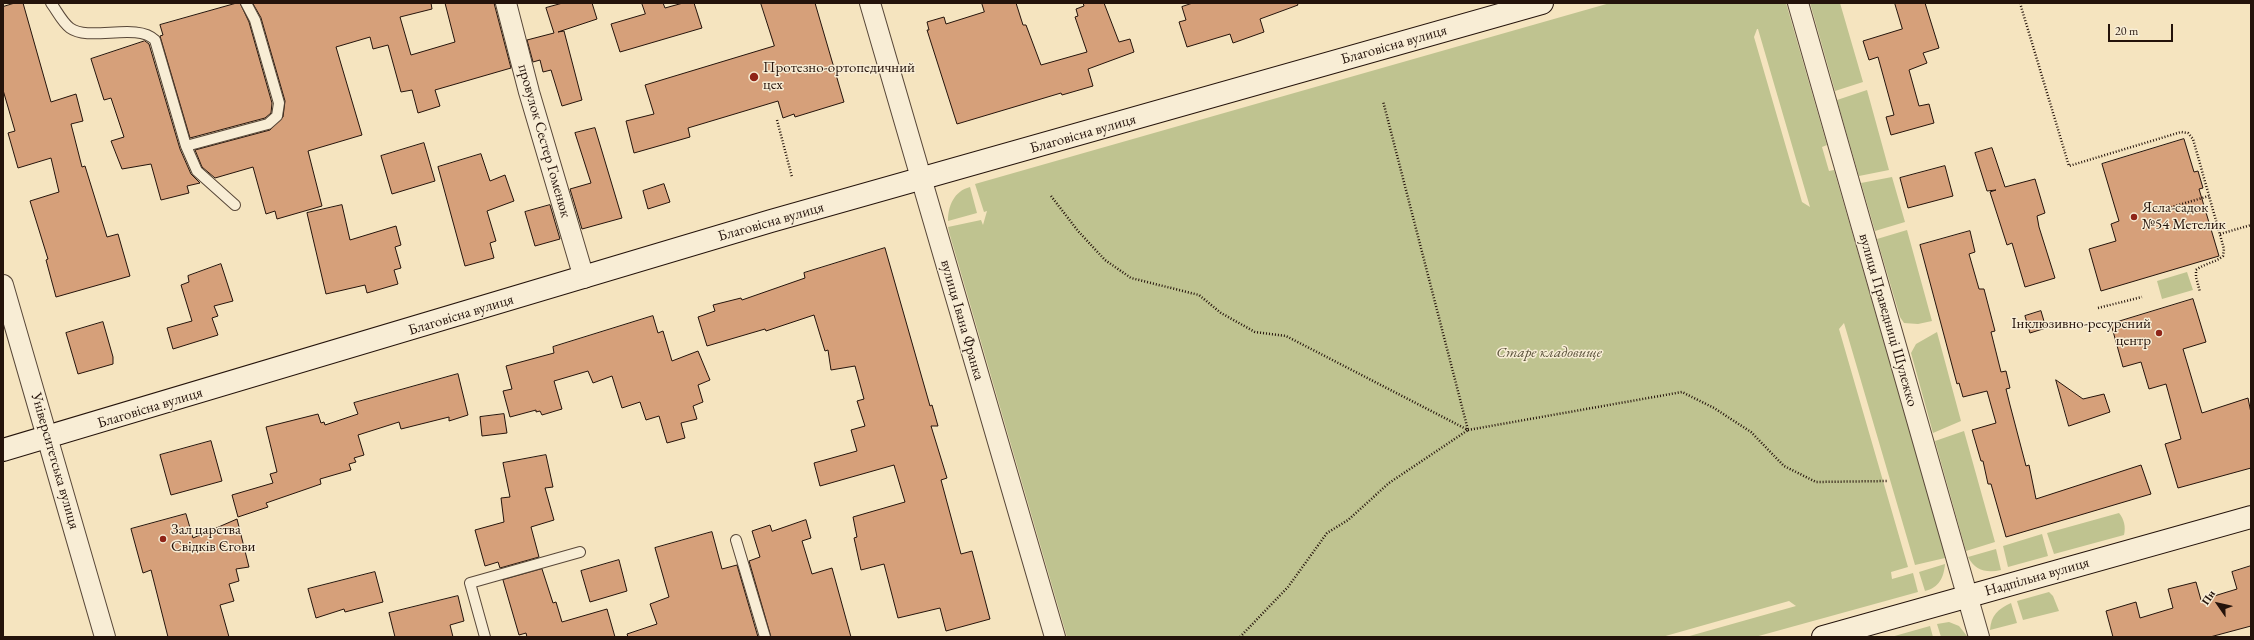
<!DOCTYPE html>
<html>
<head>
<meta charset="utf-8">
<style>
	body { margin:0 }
	#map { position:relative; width:2254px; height:640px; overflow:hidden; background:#f5e4bf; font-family:"EB Garamond",serif }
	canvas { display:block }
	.frame { position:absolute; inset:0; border:4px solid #24130b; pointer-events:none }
	.north { position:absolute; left:2198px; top:584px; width:40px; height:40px; -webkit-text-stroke:3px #f8edd5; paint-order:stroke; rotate:304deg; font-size:11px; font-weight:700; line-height:16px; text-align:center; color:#24130b }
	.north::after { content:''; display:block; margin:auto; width:14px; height:18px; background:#24130b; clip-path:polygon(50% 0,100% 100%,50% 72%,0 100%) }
	.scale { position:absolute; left:2108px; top:24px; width:65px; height:18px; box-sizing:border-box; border:2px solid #24130b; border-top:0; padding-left:5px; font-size:12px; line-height:14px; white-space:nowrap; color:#24130b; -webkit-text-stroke:3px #f8edd5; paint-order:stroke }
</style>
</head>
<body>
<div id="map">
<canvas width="2254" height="640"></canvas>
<div class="frame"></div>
<div class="north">Пн</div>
<div class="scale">20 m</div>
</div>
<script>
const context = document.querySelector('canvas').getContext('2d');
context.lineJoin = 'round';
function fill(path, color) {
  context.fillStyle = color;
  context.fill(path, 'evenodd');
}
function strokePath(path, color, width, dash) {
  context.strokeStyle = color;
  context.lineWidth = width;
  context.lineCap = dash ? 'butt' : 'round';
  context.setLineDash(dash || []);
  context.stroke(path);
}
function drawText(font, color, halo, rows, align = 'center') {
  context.font = font + ' "EB Garamond",serif';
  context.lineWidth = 3;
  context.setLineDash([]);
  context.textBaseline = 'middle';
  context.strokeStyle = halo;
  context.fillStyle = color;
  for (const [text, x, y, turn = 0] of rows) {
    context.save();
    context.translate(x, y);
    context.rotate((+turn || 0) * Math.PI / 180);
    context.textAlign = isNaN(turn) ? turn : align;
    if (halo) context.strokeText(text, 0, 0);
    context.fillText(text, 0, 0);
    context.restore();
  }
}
const green = new Path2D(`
	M 1610,3 L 1786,3 L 1827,145 L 1822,147 L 1829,171 L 1834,170 L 1943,547 L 1945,558 L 1915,565 L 1844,323 L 1839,329 L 1908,567 L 1891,572 L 1892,579 L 1913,573 L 1918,592 L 1755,637 L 1686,637 L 1796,606 L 1789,601 L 1662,637 L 1067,637 L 949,232 L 948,227 L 981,220 L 983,225 L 987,211 L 984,212 L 975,184 ZM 1757,29 L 1758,29 L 1810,207 L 1802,202 L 1754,37 Z
	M 1810,3 L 1840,3 L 1863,82 L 1835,91 Z
	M 1867,90 L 1889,170 L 1859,176 L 1837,100 Z
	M 1892,177 L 1905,222 L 1875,231 L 1861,183 Z
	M 970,187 L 977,213 L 948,221 C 948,206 954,191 970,187 Z
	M 1907,230 L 1932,321 L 1918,324 L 1904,323 L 1900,317 L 1877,239 Z
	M 2187,272 L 2193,290 L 2162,299 L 2157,281 Z
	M 1937,332 L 1961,421 L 1933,433 L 1911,353 L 1916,344 Z
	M 1964,431 L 1995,542 L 1966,551 L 1935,441 Z
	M 2119,513 C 2124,519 2126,527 2124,535 L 2054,554 L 2047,533 Z
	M 2042,534 L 2048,556 L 2008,567 L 2003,546 Z
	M 1996,549 L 2001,570 C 1987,573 1975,571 1968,557 Z
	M 1945,564 C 1944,577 1939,588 1925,591 L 1919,572 Z
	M 2049,592 L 2053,596 L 2059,611 L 2023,620 L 2017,601 Z
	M 2011,603 L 2017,623 L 1990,630 C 1991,615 1998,609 2011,603 Z
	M 1949,622 L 1959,626 L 1967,636 L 1941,637 L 1937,624 Z
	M 1930,626 L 1933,637 L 1891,637 Z`);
const building = new Path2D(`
	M 15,3 L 23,3 L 51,102 L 76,94 L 83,121 L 71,124 L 82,167 L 85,166 L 107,237 L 118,234 L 130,276 L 56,297 L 46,260 L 48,259 L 30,201 L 59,192 L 51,158 L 18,168 L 8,133 L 15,131 L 3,90 L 3,7 Z
	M 237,3 L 240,3 L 249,22 L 272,103 L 271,113 L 265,118 L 190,138 L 160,36 L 163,35 L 160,25 Z
	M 253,3 L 431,3 L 432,9 L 400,17 L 411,55 L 455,42 L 445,3 L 494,3 L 511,68 L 435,90 L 440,106 L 418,113 L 412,90 L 401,92 L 388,45 L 373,49 L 370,37 L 336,47 L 362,135 L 308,151 L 322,206 L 277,219 L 275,211 L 266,214 L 253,167 L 215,178 L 202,167 L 195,150 L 270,130 L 283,117 L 285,101 L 261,18 Z
	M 563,3 L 592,3 L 597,19 L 558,32 L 564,31 L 582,100 L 562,106 L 551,70 L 543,72 L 540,60 L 533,62 L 527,40 L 554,33 L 546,8 Z
	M 642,3 L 663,3 L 665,8 L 683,3 L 694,3 L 702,28 L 620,52 L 611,24 L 645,14 Z
	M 761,3 L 815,3 L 844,102 L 795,117 L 794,114 L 783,118 L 778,101 L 688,128 L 690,137 L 634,153 L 626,121 L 654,114 L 645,85 L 774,46 Z
	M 982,3 L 1016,3 L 1023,25 L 1026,25 L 1041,65 L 1087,52 L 1075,17 L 1078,16 L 1076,9 L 1084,6 L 1083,3 L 1104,3 L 1119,42 L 1130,39 L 1134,52 L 1088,69 L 1093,86 L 1062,95 L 1061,93 L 957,124 L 927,30 L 929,30 L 927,22 L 944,17 L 946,24 L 984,12 Z
	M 1193,3 L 1297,3 L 1298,5 L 1260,19 L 1264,32 L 1233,43 L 1230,34 L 1187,47 L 1179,22 L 1186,20 L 1182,7 Z
	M 1895,3 L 1925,3 L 1939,48 L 1923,53 L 1927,63 L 1909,70 L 1919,106 L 1929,104 L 1934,123 L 1891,135 L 1886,117 L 1894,115 L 1878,57 L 1869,60 L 1863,41 L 1902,29 Z
	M 145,41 L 149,44 L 180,149 L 191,174 L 200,183 L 187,186 L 189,193 L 161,200 L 151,164 L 122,169 L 111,141 L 124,137 L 111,98 L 104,100 L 91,59 Z
	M 595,128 L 622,218 L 582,229 L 570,189 L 591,183 L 575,133 Z
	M 2184,139 L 2194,172 L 2198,171 L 2203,188 L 2199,189 L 2219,256 L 2101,291 L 2089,249 L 2116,241 L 2111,224 L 2119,221 L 2102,164 Z
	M 424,143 L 435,181 L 392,194 L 381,156 Z
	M 1992,148 L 2005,187 L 2035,179 L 2045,213 L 2037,216 L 2039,227 L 2055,278 L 2025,287 L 2012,243 L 2007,245 L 1990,192 L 1996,190 L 1987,191 L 1975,153 Z
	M 481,154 L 490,181 L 505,175 L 514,201 L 487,211 L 496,241 L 490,243 L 494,258 L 465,266 L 438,167 Z
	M 1945,166 L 1953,196 L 1908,208 L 1900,178 Z
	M 664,184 L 670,202 L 648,209 L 643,191 Z
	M 342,205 L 350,240 L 396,226 L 401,245 L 395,247 L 401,268 L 394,270 L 398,284 L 367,293 L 365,285 L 326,294 L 307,213 Z
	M 550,205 L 560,239 L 535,246 L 525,212 Z
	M 1970,231 L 1975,252 L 1969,254 L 1979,289 L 1984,289 L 1995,331 L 1991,332 L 2001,372 L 2006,371 L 2010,388 L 2006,389 L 2010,405 L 2026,466 L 2029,465 L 2036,499 L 2141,465 L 2151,494 L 2006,537 L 1991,484 L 1988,484 L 1983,461 L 1981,461 L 1972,430 L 1996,423 L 1987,391 L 1963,397 L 1959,383 L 1957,384 L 1920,245 Z
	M 885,248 L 930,406 L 932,405 L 938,426 L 931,426 L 947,478 L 941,480 L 961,554 L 972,551 L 990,619 L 946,631 L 940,608 L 898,618 L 884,564 L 861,570 L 854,538 L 857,537 L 853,517 L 905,502 L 894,465 L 820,486 L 814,463 L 857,451 L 851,430 L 865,426 L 857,401 L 864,399 L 855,366 L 831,370 L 828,350 L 825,351 L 814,315 L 766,331 L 765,329 L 707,346 L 698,317 L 715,311 L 713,305 L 741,298 L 742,300 L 805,278 L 804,273 Z
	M 221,264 L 233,301 L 214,306 L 218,316 L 212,318 L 218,335 L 173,349 L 167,328 L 192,321 L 181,285 L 189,282 L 188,276 Z
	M 2193,299 L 2206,342 L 2183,349 L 2202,413 L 2248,398 L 2251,413 L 2251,468 L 2178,488 L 2165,444 L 2181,439 L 2166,384 L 2149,389 L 2141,362 L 2123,367 L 2111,324 Z
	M 2041,311 L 2046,328 L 2030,333 L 2025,316 Z
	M 653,316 L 658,333 L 663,331 L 672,361 L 698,351 L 710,380 L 698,385 L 703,402 L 693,406 L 697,419 L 681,423 L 685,438 L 667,443 L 659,416 L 646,420 L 640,402 L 622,408 L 612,376 L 593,383 L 588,371 L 554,381 L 562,409 L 542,415 L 540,411 L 536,412 L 536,410 L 510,417 L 503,391 L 512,389 L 506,366 L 554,353 L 553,347 Z
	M 103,322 L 113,357 L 113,364 L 78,374 L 66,333 Z
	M 458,374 L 468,415 L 449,421 L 449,417 L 401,429 L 399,422 L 358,435 L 364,455 L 354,458 L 356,462 L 349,464 L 351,470 L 320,479 L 321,484 L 266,503 L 268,507 L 238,517 L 232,495 L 273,483 L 270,474 L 277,472 L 266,427 L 318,414 L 321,423 L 324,422 L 325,425 L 358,414 L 354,403 Z
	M 2056,380 L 2083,399 L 2104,394 L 2110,412 L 2069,426 Z
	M 504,414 L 507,433 L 482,436 L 480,417 Z
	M 211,441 L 222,481 L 171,495 L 160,455 Z
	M 546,455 L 553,487 L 545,488 L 554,520 L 531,527 L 539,557 L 500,568 L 498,562 L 485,566 L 475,530 L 504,522 L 501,498 L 510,497 L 503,463 Z
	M 186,514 L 193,538 L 237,519 L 249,567 L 236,569 L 239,581 L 229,584 L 234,601 L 220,605 L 229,637 L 168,637 L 151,570 L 143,573 L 131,529 Z
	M 806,520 L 811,538 L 802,541 L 812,574 L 832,568 L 851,637 L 771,637 L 749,561 L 760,557 L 752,531 L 770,525 L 772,531 Z
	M 712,532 L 722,569 L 737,565 L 758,637 L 628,637 L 627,634 L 657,624 L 650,604 L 669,597 L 655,548 Z
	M 619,560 L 627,591 L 590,602 L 581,571 Z
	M 2251,566 L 2251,626 L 2210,637 L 2113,637 L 2106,611 L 2136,602 L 2140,618 L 2173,608 L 2168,589 L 2196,582 L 2201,600 L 2237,589 L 2232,572 Z
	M 542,569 L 553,603 L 556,602 L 562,622 L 607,609 L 615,637 L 527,637 L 526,633 L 519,635 L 503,580 Z
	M 375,572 L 383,602 L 345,612 L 344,609 L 316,618 L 308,589 Z
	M 458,596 L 464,621 L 450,625 L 453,637 L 395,637 L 389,613 Z`);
const path = new Path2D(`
	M 2020,3 L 2069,166 L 2181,132 L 2188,133 L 2193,139 L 2224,249 L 2223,256 C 2215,263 2205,263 2196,270 L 2196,277 L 2200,292
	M 777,120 L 792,177
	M 1051,196 L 1078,231 L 1105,260 L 1131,278 L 1199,295 L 1221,313 L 1255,332 L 1286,336 L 1468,430 L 1682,392 L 1714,408 L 1751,432 L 1784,466 L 1816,482 L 1887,481
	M 2165,209 L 2209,196
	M 2220,234 L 2251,225
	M 2098,308 L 2142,297
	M 1240,637 L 1288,587 L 1327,533 L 1348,520 L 1389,483 L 1468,430 L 1383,101`);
const lane = new Path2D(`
	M 51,3 C 57,11 62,22 70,28 C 89,42 137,22 155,40 L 186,146
	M 235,205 L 197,171 L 186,146 L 268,124 L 277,116 L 279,103 L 255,20 L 246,3
	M 736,540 L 765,637
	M 485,637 L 470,583 L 580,552`);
const street = new Path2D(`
	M 506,3 L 529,92 L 584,278
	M 870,3 L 1055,637
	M 1798,3 L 1979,637
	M 3,285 L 105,637`);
const secondary = new Path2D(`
	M 3,450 L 771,221 L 1542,3
	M 1823,637 L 2251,517`);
const markers = [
	[754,77,5,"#8f2418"],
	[2134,217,4,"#8f2418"],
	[2159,333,4,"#8f2418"],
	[163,539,4,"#8f2418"]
];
const streetNames = [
	["Благовісна вулиця",1394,45,-16],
	["Благовісна вулиця",1083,134,-16],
	["провулок Сестер Гоменюк",544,141,74],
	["Благовісна вулиця",771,222,-16],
	["Благовісна вулиця",461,315,-17],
	["вулиця Івана Франка",962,320,74],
	["вулиця Праведниці Шулежко",1888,320,74],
	["Благовісна вулиця",150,408,-17],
	["Університетська вулиця",55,461,74],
	["Надпільна вулиця",2037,577,-16]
];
const poiNames = [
	["Протезно-ортопедичний",763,68],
	["цех",763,85],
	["Ясла-садок",2142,208],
	["№54 Метелик",2142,225],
	["Інклюзивно-ресурсний",2151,324,"right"],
	["центр",2151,341,"right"],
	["Зал царства",171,530],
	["Свідків Єгови",171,547]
];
const parkNames = [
	["Старе кладовище",1549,353]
];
fill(green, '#bfc390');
fill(building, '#d6a07a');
strokePath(building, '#24130b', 1);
strokePath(lane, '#584738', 12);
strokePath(street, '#584738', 22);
strokePath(secondary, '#24130b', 24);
strokePath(path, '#24130b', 2.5, [1, 2]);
strokePath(lane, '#f8edd5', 10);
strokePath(street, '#f8edd5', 20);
strokePath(secondary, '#f8edd5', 22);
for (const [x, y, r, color] of markers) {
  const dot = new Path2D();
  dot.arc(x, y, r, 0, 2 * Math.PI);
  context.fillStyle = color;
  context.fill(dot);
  strokePath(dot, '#f8edd5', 1.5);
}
drawText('15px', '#24130b', '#f8edd5', streetNames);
drawText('15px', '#24130b', '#f8edd5', poiNames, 'left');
drawText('italic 15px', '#5a513a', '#f8edd5', parkNames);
</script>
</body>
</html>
